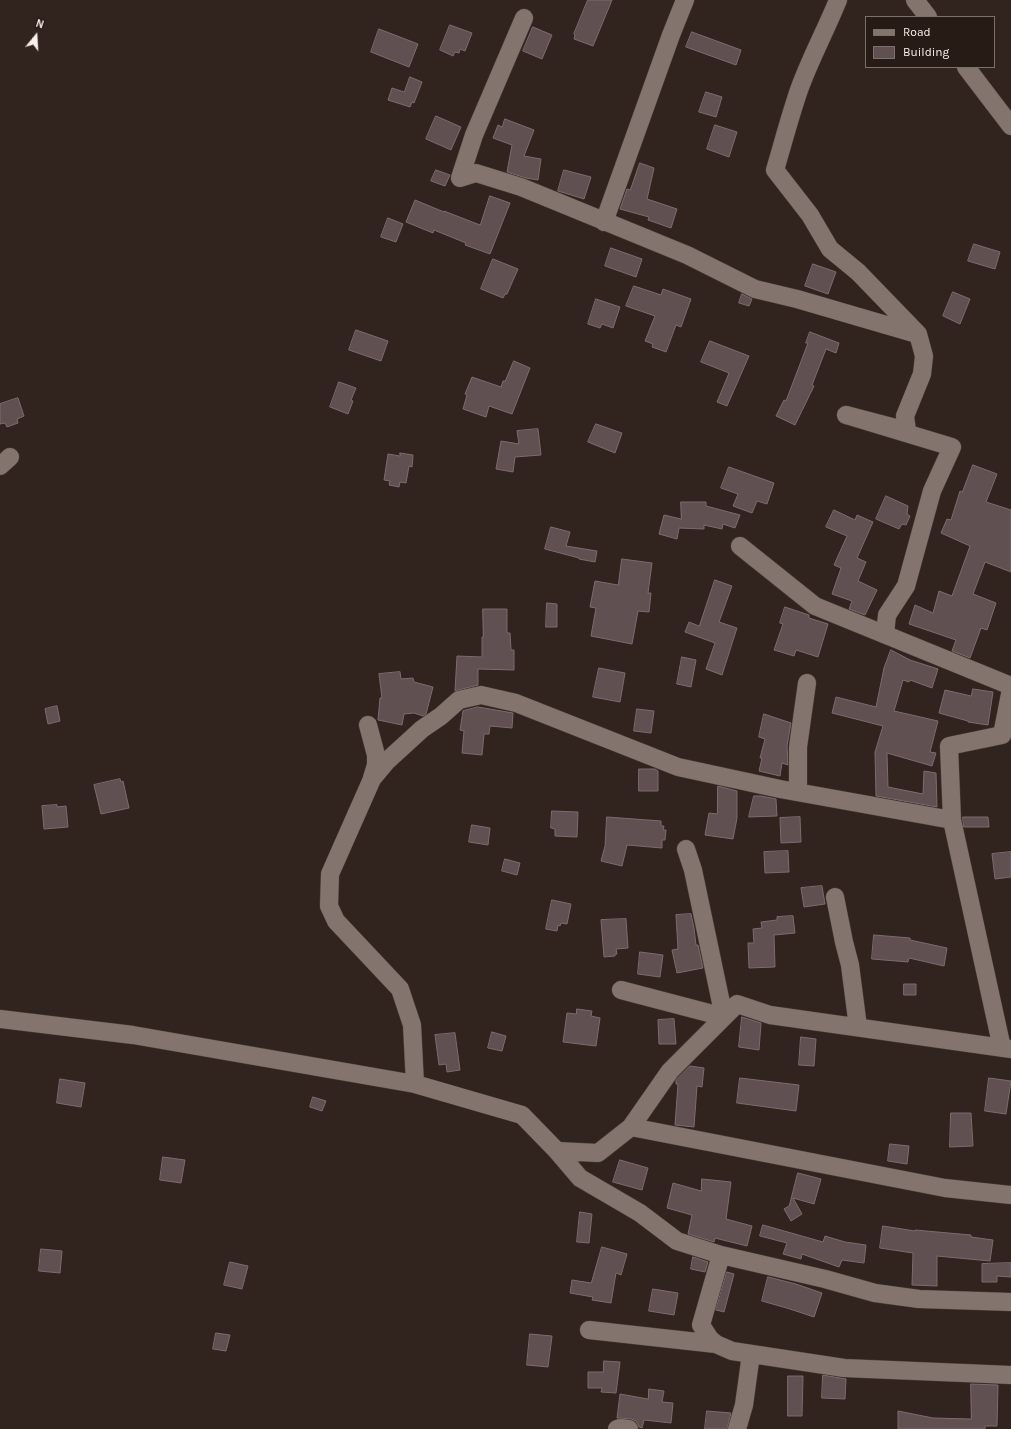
<!DOCTYPE html>
<html>
<head>
<meta charset="utf-8">
<style>
	body { margin:0 }
	#map { position:relative; width:1011px; height:1429px; overflow:hidden; background:#31241f; font-family:Karla,sans-serif }
	canvas { display:block }
	.legend { position:absolute; left:865px; top:16px; width:130px; height:52px; box-sizing:border-box; background:#271b16; border:1px solid #7b706c; margin:0; padding:5px 7px; list-style:none; font-size:12px; color:#f9f0ec }
	.legend li { display:flex; align-items:center; gap:8px; height:20px }
	.legend b { width:20px; border:1px solid #7b706c }
	.north { position:absolute; left:16px; top:16px; width:40px; height:40px; -webkit-text-stroke:3px #271b16; paint-order:stroke; rotate:18deg; font-size:11px; font-weight:700; line-height:16px; text-align:center; color:#f9f0ec }
	.north::after { content:''; display:block; margin:auto; width:14px; height:18px; background:#f9f0ec; clip-path:polygon(50% 0,100% 100%,50% 72%,0 100%) }
</style>
</head>
<body>
<div id="map">
<canvas width="1011" height="1429"></canvas>
<ul class="legend">
<li><b style="height:5px;background:#84746e"></b>Road</li>
<li><b style="height:11px;background:#615052"></b>Building</li>
</ul>
<div class="north">N</div>
</div>
<script>
const context = document.querySelector('canvas').getContext('2d');
context.lineJoin = 'round';
function fill(path, color) {
  context.fillStyle = color;
  context.fill(path, 'evenodd');
}
function strokePath(path, color, width, dash) {
  context.strokeStyle = color;
  context.lineWidth = width;
  context.lineCap = dash ? 'butt' : 'round';
  context.setLineDash(dash || []);
  context.stroke(path);
}
const building = new Path2D(`
	M 588,0 L 612,0 L 593,46 L 574,39 L 575,35 L 574,34 Z
	M 450,25 L 472,33 L 465,51 L 460,49 L 459,53 L 455,52 L 453,56 L 440,50 Z
	M 533,27 L 552,35 L 542,59 L 523,51 Z
	M 379,29 L 418,44 L 409,67 L 371,52 Z
	M 692,32 L 741,50 L 736,65 L 686,47 Z
	M 410,77 L 422,82 L 414,103 L 412,102 L 410,107 L 388,100 L 392,88 L 404,92 Z
	M 706,92 L 722,97 L 716,117 L 699,112 Z
	M 436,116 L 461,127 L 451,150 L 426,139 Z
	M 505,119 L 534,130 L 524,156 L 541,159 L 538,180 L 526,178 L 507,172 L 512,145 L 493,138 L 498,125 L 502,127 Z
	M 715,125 L 737,132 L 729,157 L 707,149 Z
	M 640,163 L 654,168 L 647,199 L 677,209 L 671,228 L 648,220 L 649,217 L 620,209 L 627,189 L 630,190 Z
	M 436,170 L 450,175 L 445,186 L 431,181 Z
	M 564,170 L 591,177 L 584,199 L 558,191 Z
	M 490,196 L 510,203 L 490,254 L 465,245 L 466,243 L 434,230 L 433,233 L 406,222 L 415,200 L 444,212 L 444,211 L 480,225 Z
	M 388,218 L 403,224 L 396,242 L 381,237 Z
	M 974,244 L 1000,252 L 995,269 L 968,261 Z
	M 611,248 L 642,259 L 636,277 L 605,266 Z
	M 493,259 L 518,269 L 507,294 L 505,294 L 503,298 L 481,289 Z
	M 813,264 L 836,272 L 828,294 L 805,286 Z
	M 634,286 L 661,295 L 663,289 L 691,299 L 681,327 L 676,325 L 666,352 L 652,347 L 653,344 L 645,341 L 655,316 L 626,306 Z
	M 953,292 L 970,299 L 960,324 L 943,316 Z
	M 742,294 L 752,299 L 749,306 L 739,303 Z
	M 596,299 L 620,307 L 613,328 L 602,324 L 600,328 L 588,324 Z
	M 356,330 L 388,341 L 381,361 L 349,350 Z
	M 810,332 L 839,343 L 836,353 L 826,349 L 812,385 L 814,386 L 795,425 L 776,416 L 784,400 L 786,401 L 808,343 L 806,343 Z
	M 710,341 L 749,356 L 727,406 L 717,402 L 729,373 L 701,362 Z
	M 514,361 L 530,368 L 512,414 L 489,406 L 486,417 L 463,409 L 467,395 L 465,394 L 472,377 L 501,387 L 503,381 L 505,381 Z
	M 339,382 L 356,388 L 351,400 L 353,401 L 348,414 L 330,407 Z
	M 18,398 L 24,416 L 17,419 L 18,423 L 7,427 L 5,423 L 0,424 L 0,404 Z
	M 596,424 L 622,433 L 615,453 L 588,442 Z
	M 538,429 L 541,455 L 515,457 L 513,472 L 496,469 L 501,441 L 519,444 L 517,431 Z
	M 400,453 L 413,455 L 412,467 L 409,466 L 406,483 L 400,482 L 399,487 L 389,485 L 390,481 L 384,480 L 388,454 L 400,456 Z
	M 973,465 L 997,474 L 986,502 L 1011,510 L 1011,572 L 985,562 L 973,594 L 996,603 L 987,630 L 981,628 L 970,658 L 952,651 L 956,640 L 909,624 L 915,605 L 933,613 L 939,591 L 952,596 L 970,546 L 941,533 L 947,519 L 951,520 L 960,491 L 962,492 Z
	M 729,467 L 774,483 L 767,504 L 757,501 L 752,513 L 733,506 L 738,494 L 721,488 Z
	M 886,496 L 908,506 L 907,514 L 910,516 L 906,525 L 902,524 L 899,529 L 876,519 Z
	M 681,502 L 706,502 L 706,506 L 740,515 L 735,528 L 723,524 L 722,529 L 704,525 L 704,529 L 679,528 L 677,539 L 659,534 L 664,515 L 681,519 Z
	M 834,510 L 855,520 L 857,515 L 873,522 L 857,558 L 866,562 L 858,581 L 877,590 L 865,615 L 849,609 L 852,601 L 832,594 L 841,568 L 834,565 L 847,536 L 826,527 Z
	M 551,527 L 570,532 L 566,546 L 597,551 L 595,562 L 579,559 L 579,558 L 545,549 Z
	M 622,559 L 652,563 L 648,593 L 651,593 L 649,612 L 638,611 L 632,644 L 591,636 L 596,608 L 590,607 L 595,581 L 618,585 Z
	M 715,580 L 732,586 L 719,622 L 737,628 L 722,675 L 706,669 L 715,643 L 685,632 L 689,622 L 699,626 Z
	M 547,603 L 557,604 L 557,627 L 546,627 Z
	M 785,607 L 809,615 L 809,618 L 828,624 L 818,657 L 796,650 L 794,656 L 774,650 L 783,624 L 780,623 Z
	M 483,609 L 507,609 L 507,633 L 510,633 L 511,650 L 514,650 L 514,670 L 478,669 L 478,685 L 455,691 L 457,656 L 482,657 L 482,637 L 483,637 Z
	M 891,650 L 910,660 L 938,669 L 932,688 L 910,680 L 909,682 L 903,680 L 894,711 L 938,721 L 930,752 L 936,753 L 932,766 L 887,753 L 888,787 L 923,794 L 924,771 L 936,773 L 937,807 L 876,796 L 875,752 L 883,726 L 832,713 L 836,697 L 876,707 L 884,668 Z
	M 682,657 L 696,660 L 691,687 L 677,684 Z
	M 599,668 L 625,673 L 620,702 L 593,697 Z
	M 400,672 L 401,679 L 413,678 L 414,682 L 433,687 L 426,714 L 423,716 L 414,713 L 404,714 L 402,725 L 378,720 L 380,698 L 382,698 L 379,674 Z
	M 973,689 L 993,692 L 988,725 L 968,722 L 968,721 L 939,713 L 945,690 L 971,696 Z
	M 57,706 L 60,721 L 48,724 L 45,709 Z
	M 478,707 L 513,713 L 512,728 L 490,726 L 489,734 L 484,734 L 482,755 L 462,753 L 464,731 L 460,730 L 463,711 Z
	M 637,709 L 654,711 L 651,733 L 634,731 Z
	M 764,714 L 791,723 L 787,746 L 788,765 L 782,763 L 780,776 L 759,771 L 762,758 L 760,758 L 765,739 L 759,737 Z
	M 639,769 L 655,769 L 658,771 L 658,791 L 639,791 Z
	M 120,779 L 121,782 L 123,781 L 129,808 L 101,814 L 94,785 Z
	M 718,786 L 737,791 L 737,818 L 733,839 L 705,835 L 709,813 L 717,814 Z
	M 754,796 L 761,796 L 776,799 L 777,816 L 749,817 Z
	M 57,805 L 57,807 L 66,806 L 68,827 L 44,829 L 42,806 Z
	M 552,811 L 578,812 L 577,837 L 555,836 L 555,829 L 551,828 Z
	M 607,817 L 661,821 L 661,826 L 664,826 L 663,830 L 666,830 L 665,840 L 662,840 L 662,848 L 627,845 L 622,866 L 601,861 L 605,846 Z
	M 800,817 L 801,842 L 781,843 L 780,818 Z
	M 963,817 L 988,817 L 989,827 L 964,827 Z
	M 472,825 L 490,828 L 488,845 L 469,842 Z
	M 788,851 L 789,872 L 765,873 L 764,852 Z
	M 1011,852 L 1011,877 L 995,879 L 992,854 Z
	M 505,859 L 520,863 L 517,875 L 502,871 Z
	M 822,886 L 825,904 L 804,907 L 801,888 Z
	M 552,900 L 571,904 L 567,924 L 561,923 L 560,926 L 558,925 L 557,931 L 546,929 Z
	M 691,914 L 694,928 L 696,945 L 698,945 L 703,968 L 677,973 L 672,950 L 678,949 L 676,915 Z
	M 793,916 L 795,933 L 774,935 L 775,967 L 749,968 L 748,943 L 754,943 L 753,929 L 762,928 L 761,922 L 777,920 L 777,917 Z
	M 626,919 L 628,948 L 616,949 L 617,954 L 615,954 L 615,956 L 604,957 L 601,920 Z
	M 874,935 L 910,938 L 910,940 L 947,948 L 944,966 L 909,958 L 908,962 L 872,959 Z
	M 640,952 L 663,955 L 660,977 L 638,974 Z
	M 904,984 L 916,984 L 916,995 L 904,995 Z
	M 577,1009 L 592,1011 L 591,1016 L 600,1018 L 596,1046 L 563,1042 L 567,1013 L 576,1014 Z
	M 742,1017 L 761,1023 L 759,1050 L 739,1047 Z
	M 674,1019 L 676,1044 L 659,1044 L 658,1020 Z
	M 492,1032 L 506,1036 L 502,1051 L 488,1048 Z
	M 455,1033 L 460,1070 L 447,1072 L 446,1064 L 439,1065 L 435,1035 Z
	M 801,1037 L 816,1039 L 814,1066 L 799,1065 Z
	M 690,1066 L 704,1068 L 702,1087 L 697,1086 L 694,1127 L 675,1125 L 678,1084 L 676,1084 L 676,1080 Z
	M 740,1078 L 799,1085 L 796,1111 L 737,1103 Z
	M 989,1078 L 1011,1081 L 1006,1114 L 985,1111 Z
	M 60,1079 L 85,1083 L 81,1107 L 57,1103 Z
	M 313,1097 L 326,1101 L 322,1111 L 310,1107 Z
	M 951,1113 L 971,1113 L 973,1146 L 950,1147 Z
	M 890,1144 L 909,1146 L 907,1164 L 888,1161 Z
	M 163,1157 L 185,1160 L 181,1183 L 160,1180 Z
	M 620,1160 L 648,1168 L 642,1190 L 613,1182 Z
	M 798,1173 L 821,1179 L 814,1204 L 793,1198 L 802,1214 L 791,1221 L 784,1209 L 789,1206 Z
	M 702,1179 L 731,1182 L 726,1219 L 752,1226 L 747,1246 L 715,1238 L 714,1242 L 688,1234 L 692,1215 L 667,1208 L 673,1183 L 701,1191 Z
	M 580,1212 L 592,1214 L 589,1243 L 577,1242 Z
	M 763,1225 L 823,1242 L 825,1236 L 845,1242 L 866,1245 L 864,1263 L 842,1260 L 839,1267 L 802,1254 L 801,1259 L 783,1254 L 787,1243 L 760,1236 Z
	M 883,1226 L 915,1231 L 915,1230 L 971,1235 L 971,1237 L 993,1240 L 990,1261 L 937,1256 L 937,1286 L 912,1285 L 913,1253 L 880,1248 Z
	M 602,1247 L 627,1254 L 621,1275 L 616,1273 L 611,1303 L 592,1300 L 593,1297 L 570,1293 L 572,1280 L 591,1283 Z
	M 41,1249 L 62,1251 L 60,1273 L 39,1271 Z
	M 693,1257 L 708,1262 L 705,1272 L 691,1269 Z
	M 230,1262 L 248,1266 L 242,1289 L 224,1285 Z
	M 1011,1263 L 1011,1277 L 997,1276 L 997,1282 L 982,1282 L 982,1264 Z
	M 727,1272 L 734,1274 L 724,1312 L 716,1310 Z
	M 768,1277 L 796,1284 L 822,1293 L 814,1317 L 790,1309 L 762,1301 Z
	M 653,1289 L 678,1293 L 674,1315 L 649,1311 Z
	M 216,1333 L 230,1335 L 226,1351 L 213,1349 Z
	M 530,1334 L 552,1336 L 548,1367 L 527,1365 Z
	M 604,1361 L 620,1362 L 616,1393 L 601,1392 L 602,1388 L 588,1388 L 588,1372 L 603,1372 Z
	M 823,1375 L 846,1379 L 845,1399 L 822,1398 Z
	M 788,1376 L 803,1376 L 802,1416 L 788,1416 Z
	M 971,1384 L 998,1385 L 997,1426 L 985,1426 L 985,1429 L 898,1429 L 898,1411 L 933,1418 L 971,1419 Z
	M 649,1389 L 664,1391 L 662,1402 L 673,1403 L 671,1423 L 644,1420 L 642,1428 L 639,1427 L 636,1421 L 631,1419 L 617,1418 L 620,1394 L 648,1399 Z
	M 707,1411 L 731,1413 L 727,1429 L 705,1429 Z`);
const minor = new Path2D(`
	M 838,0 C 826,30 810,59 799,90 C 790,116 783,143 775,170 L 810,215 L 830,249 L 858,272 L 918,334 L 924,356 L 922,374 L 905,416 L 907,431 L 846,415 L 952,447 L 932,491 L 906,586 L 887,615 L 885,634
	M 915,0 L 928,17
	M 966,67 L 1011,126
	M 460,178 L 476,173 L 521,187 L 687,255 L 755,289 L 797,299 L 917,334
	M 460,178 L 474,135 L 524,18
	M 604,222 L 671,35 L 685,0
	M 0,466 L 10,457
	M 740,546 L 815,606 L 1011,686
	M 368,725 L 376,755 L 376,765 L 372,778
	M 798,792 L 798,747 L 807,683
	M 835,897 L 844,942 L 850,965 L 858,1027
	M 621,990 L 724,1017 L 693,870 L 686,849
	M 0,1019 L 133,1035 L 415,1084 L 522,1115 L 557,1151 L 598,1153 L 631,1127 L 945,1188 L 1011,1195
	M 1002,1048 L 952,820 L 949,746 L 1002,735 L 1011,689
	M 415,1084 L 412,1025 L 400,989 L 336,921 L 329,906 L 330,874 L 372,779 L 387,761 L 422,729 L 441,716 L 459,700 L 481,695 L 516,703 L 678,767 L 780,789 L 952,820
	M 631,1127 L 670,1071 L 737,1004 L 770,1015 L 1011,1049
	M 557,1151 L 580,1178 L 640,1213 L 677,1241 L 721,1255 L 825,1279 L 875,1293 L 919,1299 L 1011,1302
	M 589,1330 L 716,1344 L 732,1351 L 844,1368 L 1011,1375
	M 716,1344 L 710,1339 L 701,1325 L 721,1255
	M 617,1429 L 620,1428 L 629,1429
	M 737,1429 L 744,1405 L 751,1354`);
fill(building, '#615052');
strokePath(building, '#7d6b6d', 1);
strokePath(minor, '#4a3f3b', 19);
strokePath(minor, '#84746e', 18);
</script>
</body>
</html>
